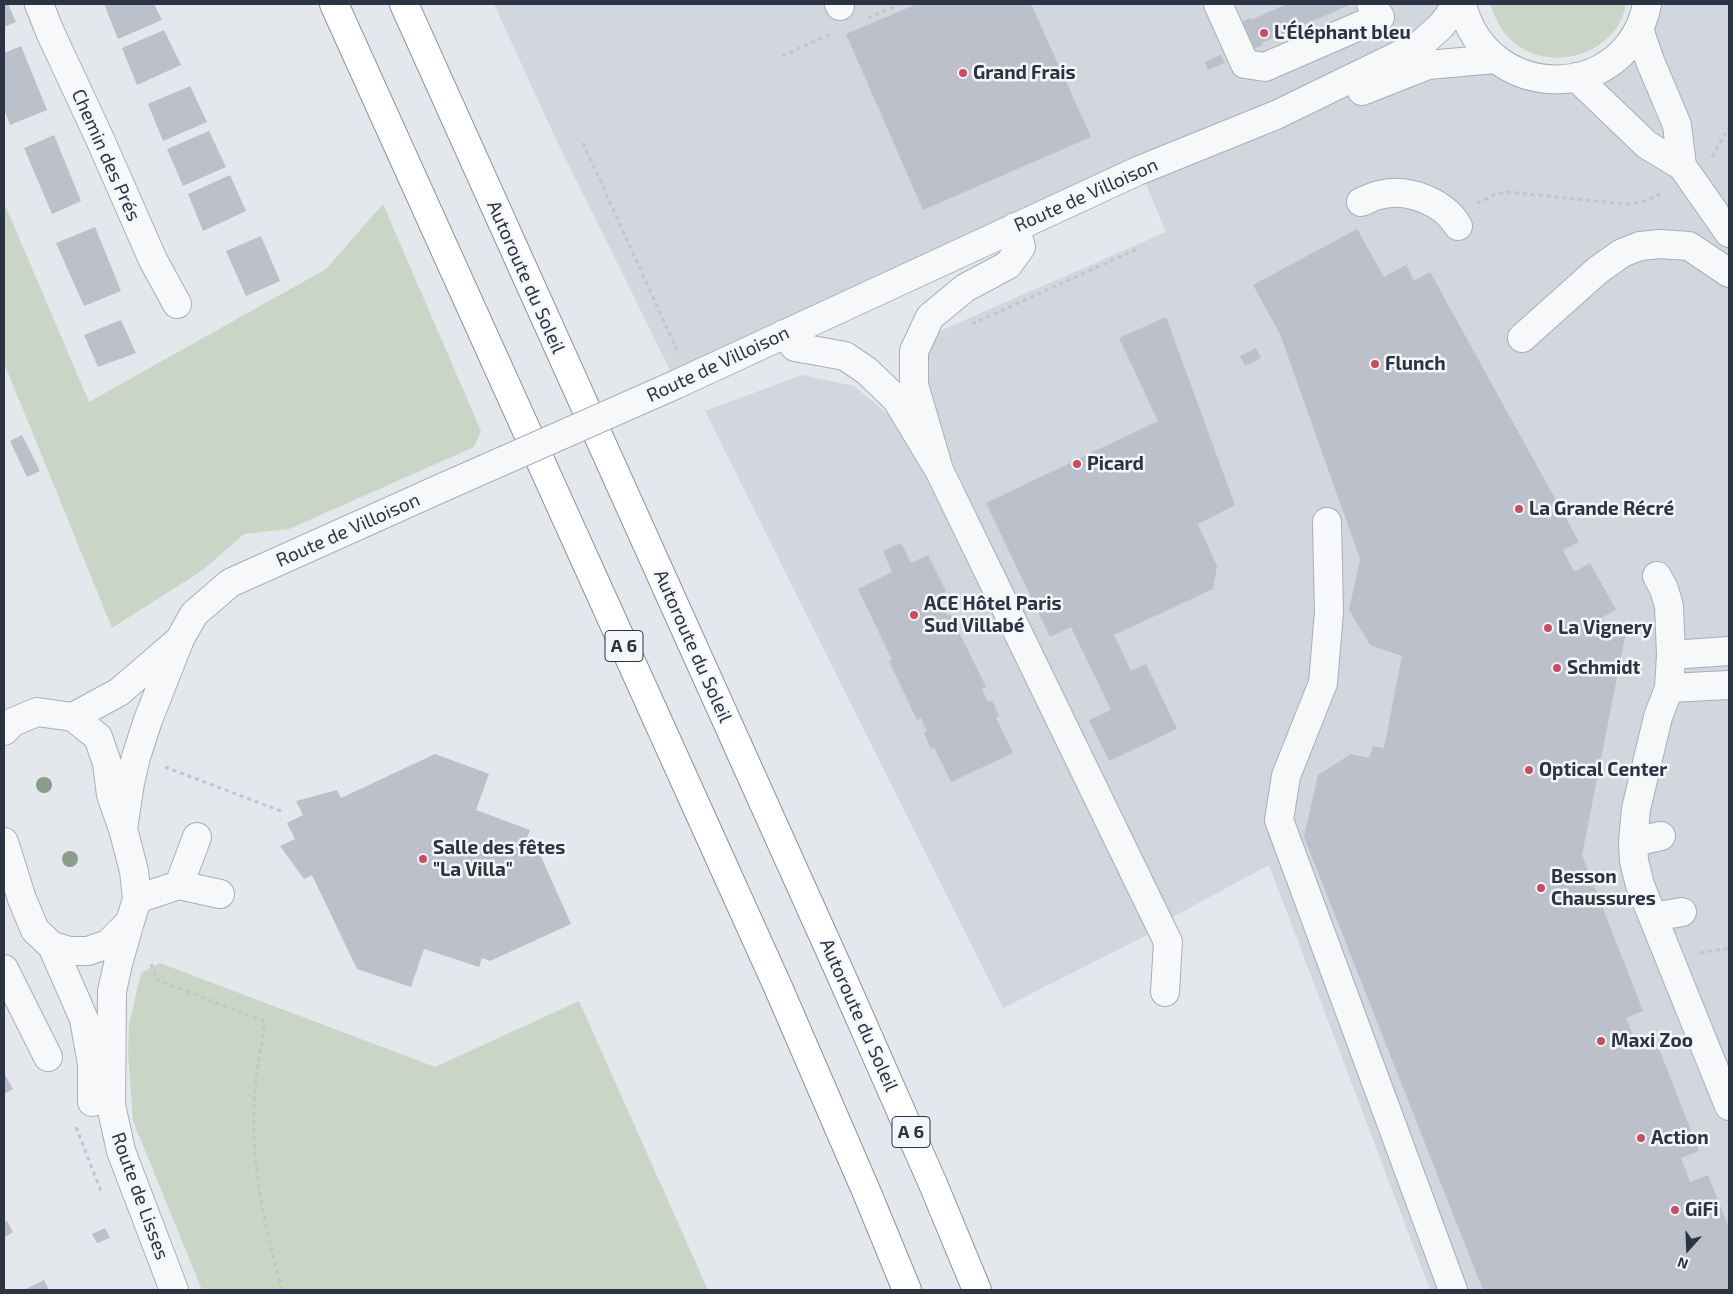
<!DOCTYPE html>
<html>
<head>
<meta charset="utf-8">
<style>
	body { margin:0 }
	#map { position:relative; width:1733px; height:1294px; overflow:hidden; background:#e4e7ec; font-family:"Exo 2",sans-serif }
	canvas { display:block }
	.frame { position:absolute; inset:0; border:5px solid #2b3445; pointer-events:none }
	.north { position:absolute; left:1663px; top:1224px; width:50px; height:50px; -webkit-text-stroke:4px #f4f6f9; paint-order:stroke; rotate:200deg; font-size:14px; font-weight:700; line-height:20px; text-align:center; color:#2b3445 }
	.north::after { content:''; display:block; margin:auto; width:18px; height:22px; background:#2b3445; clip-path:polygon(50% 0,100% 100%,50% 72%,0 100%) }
</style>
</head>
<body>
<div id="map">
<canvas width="1733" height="1294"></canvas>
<div class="frame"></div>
<div class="north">N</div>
</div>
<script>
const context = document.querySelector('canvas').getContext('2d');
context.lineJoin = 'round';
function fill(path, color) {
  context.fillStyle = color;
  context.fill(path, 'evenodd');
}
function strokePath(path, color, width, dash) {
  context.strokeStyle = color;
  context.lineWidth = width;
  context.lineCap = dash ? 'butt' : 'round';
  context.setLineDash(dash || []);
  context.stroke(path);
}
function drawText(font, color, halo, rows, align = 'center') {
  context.font = font + ' "Exo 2",sans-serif';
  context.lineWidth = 5;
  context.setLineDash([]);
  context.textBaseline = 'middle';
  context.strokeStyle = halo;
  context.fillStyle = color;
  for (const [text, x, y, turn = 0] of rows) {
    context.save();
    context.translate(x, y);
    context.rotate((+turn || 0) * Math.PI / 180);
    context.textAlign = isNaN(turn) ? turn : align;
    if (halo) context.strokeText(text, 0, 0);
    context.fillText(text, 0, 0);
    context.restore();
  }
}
const built = new Path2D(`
	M 494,4 L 1458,4 L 1441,26 L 1279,114 L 1352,95 L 1428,65 L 1596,71 L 1647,4 L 1729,4 L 1729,1290 L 1430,1290 L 1269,865 L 1167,920 L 945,446 L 924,375 L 924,348 L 933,334 L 1166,232 L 1140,170 L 677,384 L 553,133 Z
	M 802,375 L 854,386 L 899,423 L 1149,934 L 1003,1008 L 705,411 Z`);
const green = new Path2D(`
	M 1490,4 L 1626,4 C 1618,51 1559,72 1520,47 C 1504,37 1496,21 1490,4 Z
	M 383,204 L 481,431 L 474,447 L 289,529 L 244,534 L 203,570 L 112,628 L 4,363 L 4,210 L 6,207 L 89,402 L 326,269 Z
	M 160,963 L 435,1067 L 579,1001 L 708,1290 L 202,1290 L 133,1121 L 128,1053 L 129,1025 L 141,973 Z`);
const building = new Path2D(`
	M 4,4 L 8,4 L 16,22 L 4,27 Z
	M 104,4 L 154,4 L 162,20 L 118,39 Z
	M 917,4 L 1031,4 L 1091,137 L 923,210 L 846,34 Z
	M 1287,4 L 1352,4 L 1262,43 L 1263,45 L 1251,50 L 1239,23 L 1250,18 L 1251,20 Z
	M 164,30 L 181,65 L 137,85 L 122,48 Z
	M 21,46 L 47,110 L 10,125 L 4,109 L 4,53 Z
	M 1221,55 L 1225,63 L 1208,70 L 1205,62 Z
	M 190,86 L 207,122 L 163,141 L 148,104 Z
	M 209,131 L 226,167 L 183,186 L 167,149 Z
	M 54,135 L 81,201 L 52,214 L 24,148 Z
	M 230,175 L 246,211 L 203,231 L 188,194 Z
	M 95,227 L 121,291 L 84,306 L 56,243 Z
	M 1357,229 L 1384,277 L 1406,265 L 1414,281 L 1430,272 L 1579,542 L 1563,550 L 1574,572 L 1590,563 L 1616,610 L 1601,618 L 1606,628 L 1626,632 L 1582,855 L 1643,1011 L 1626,1018 L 1638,1048 L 1656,1041 L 1699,1151 L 1681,1158 L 1690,1182 L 1708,1175 L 1729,1228 L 1729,1274 L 1727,1275 L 1729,1279 L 1729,1290 L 1483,1290 L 1304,837 L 1318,775 L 1351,754 L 1369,758 L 1373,746 L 1384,748 L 1402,656 L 1370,645 L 1349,610 L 1360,559 L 1280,334 L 1253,285 Z
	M 261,236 L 280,281 L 246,296 L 226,251 Z
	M 1166,317 L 1235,505 L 1198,524 L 1217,566 L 1213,589 L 1114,635 L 1131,671 L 1146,664 L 1177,729 L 1109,761 L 1089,720 L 1111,710 L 1071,627 L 1050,637 L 986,503 L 1158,421 L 1119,338 Z
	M 121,320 L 136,353 L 98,367 L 84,335 Z
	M 1256,348 L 1261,358 L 1245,366 L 1240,356 Z
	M 22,435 L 40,471 L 27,477 L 10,441 Z
	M 901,543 L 911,563 L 928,555 L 946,591 L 937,596 L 947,616 L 950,614 L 986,687 L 982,689 L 988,702 L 992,700 L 999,716 L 996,718 L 1013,753 L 951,782 L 934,747 L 931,749 L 924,733 L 927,732 L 921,718 L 917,720 L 889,661 L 892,660 L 858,589 L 892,572 L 883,551 Z
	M 435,754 L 489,774 L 476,810 L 530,830 L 526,840 L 535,843 L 571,924 L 490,961 L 482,958 L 479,967 L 424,949 L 411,987 L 357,969 L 312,875 L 304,879 L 280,846 L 295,839 L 287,823 L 303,815 L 296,801 L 337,790 L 341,798 Z
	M 4,1073 L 13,1089 L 4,1094 Z
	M 7,1221 L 13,1232 L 4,1238 L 4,1223 Z
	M 105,1228 L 110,1238 L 97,1243 L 92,1234 Z
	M 44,1280 L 49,1290 L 24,1290 Z`);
const path = new Path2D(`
	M 868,18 L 900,4
	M 782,56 L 831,34
	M 583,143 L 677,350
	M 1712,157 L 1729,127
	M 1477,203 L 1494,195 L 1508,192 L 1626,204 C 1640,203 1650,200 1663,192
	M 972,324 L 1137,249
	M 165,767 L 281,811
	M 1700,953 L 1729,948
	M 151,964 L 157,980 L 264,1021 C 264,1034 261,1046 259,1059 C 256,1074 255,1090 254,1105 C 251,1168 266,1230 282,1290
	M 76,1127 L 102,1194`);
const minor = new Path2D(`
	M 39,4 L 50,32 L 99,137 L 153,260 L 177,304
	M 839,4 L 840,6
	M 1218,4 L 1245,64 L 1265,67 L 1380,17 L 1371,4
	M 1462,4 C 1486,104 1627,105 1647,4
	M 1639,29 L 1650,61 L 1677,125 L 1682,166
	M 1576,77 L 1647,145 L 1682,166 L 1729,233
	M 1362,91 L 1428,65 L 1495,59
	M 1361,202 C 1367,200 1373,196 1379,195 C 1407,187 1444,202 1458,226
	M 784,334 L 795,347 L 845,356 L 867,371 L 897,400 L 939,470 L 914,385 L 914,351 L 930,317 L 965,288 L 1008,265 L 1021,247 L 1015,227
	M 1522,338 L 1598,270 L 1622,253 L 1640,246 L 1660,244 L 1689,246 L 1729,273
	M 677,384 L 1140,170 L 1276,115 L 1420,45 L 1441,26 L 1458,4
	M 939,470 L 1168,942 L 1165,992
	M 1327,522 L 1329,612 L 1323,683 L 1286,776 L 1279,820 L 1453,1290
	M 1657,576 L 1664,589 L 1669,606 L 1671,655 L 1669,688 L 1658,717 L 1636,809 L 1633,842 L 1634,861 L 1640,885 L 1729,1106
	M 1671,655 L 1729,651
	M 1669,688 L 1729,685
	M 73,717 L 119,692 L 177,642
	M 4,731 L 13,722 L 37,712 L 73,717 L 98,737 L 107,763 L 111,795 L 123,829 L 134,871 L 137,899 L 130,922 L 108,944 L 88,951 L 69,951 L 52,946 L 35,930 L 22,899 L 4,842
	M 123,829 L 130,783 L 136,757 L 148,720 L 180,639 L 194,614 L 230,583 L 446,486
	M 1633,842 L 1661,836
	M 179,885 L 197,837
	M 137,899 L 179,885 L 220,894
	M 1653,917 L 1682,912
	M 129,925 L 118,964 L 112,991 L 111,1105 L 121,1151 L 174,1290
	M 52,946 L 84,1019 L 92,1064 L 92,1102
	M 4,969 L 48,1057`);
const highway = new Path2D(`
	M 334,4 L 778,987 L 867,1193 L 907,1290
	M 404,4 L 841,975 L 933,1184 L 977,1290`);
const minorBridge = new Path2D(`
	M 446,486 L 677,384`);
const trees = [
	[44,785],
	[70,859]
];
const markers = [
	[1264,33,5,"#d1495b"],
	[963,73,5,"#d1495b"],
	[1375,364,5,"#d1495b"],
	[1077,464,5,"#d1495b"],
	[1519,509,5,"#d1495b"],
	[914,615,5,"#d1495b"],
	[1548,628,5,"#d1495b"],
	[1557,668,5,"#d1495b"],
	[1529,770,5,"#d1495b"],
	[423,859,5,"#d1495b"],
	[1541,888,5,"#d1495b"],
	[1601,1041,5,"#d1495b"],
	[1641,1138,5,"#d1495b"],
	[1675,1210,5,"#d1495b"]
];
const shields = [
	[624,646,38],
	[911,1132,38]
];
const shieldNames = [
	["A 6",624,646],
	["A 6",911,1132]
];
const poiNames = [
	["L'Éléphant bleu",1274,33],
	["Grand Frais",973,73],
	["Flunch",1385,364],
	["Picard",1087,464],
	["La Grande Récré",1529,509],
	["ACE Hôtel Paris",924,604],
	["Sud Villabé",924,626],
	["La Vignery",1558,628],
	["Schmidt",1567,668],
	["Optical Center",1539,770],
	["Salle des fêtes",433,848],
	["\"La Villa\"",433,870],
	["Besson",1551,877],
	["Chaussures",1551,899],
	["Maxi Zoo",1611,1041],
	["Action",1651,1138],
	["GiFi",1685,1210]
];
const streetNames = [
	["Chemin des Prés",106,155,66],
	["Route de Villoison",1086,195,-24],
	["Autoroute du Soleil",526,277,66],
	["Route de Villoison",718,364,-25],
	["Route de Villoison",348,530,-24],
	["Autoroute du Soleil",693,646,66],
	["Autoroute du Soleil",859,1015,66],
	["Route de Lisses",140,1196,70]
];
fill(built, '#d2d6de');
fill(green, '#c9d6c5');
fill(building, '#bbc0ca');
strokePath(minor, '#a9aeb7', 30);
strokePath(highway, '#8b94a3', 30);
strokePath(path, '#c2c5cb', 3, [4, 4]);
strokePath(minor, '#f7f8fa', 28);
strokePath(highway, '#fff', 28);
strokePath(minorBridge, '#a9aeb7', 30, []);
strokePath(minorBridge, '#f7f8fa', 28);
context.fillStyle = '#899d89';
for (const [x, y] of trees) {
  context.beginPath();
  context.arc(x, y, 8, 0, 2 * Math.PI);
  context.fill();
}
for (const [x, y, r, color] of markers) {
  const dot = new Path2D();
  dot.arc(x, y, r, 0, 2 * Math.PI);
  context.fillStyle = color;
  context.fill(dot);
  strokePath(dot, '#f4f6f9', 2);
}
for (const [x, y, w] of shields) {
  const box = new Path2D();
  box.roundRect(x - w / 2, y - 15.5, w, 31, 4);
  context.fillStyle = '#f4f6f9';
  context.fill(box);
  strokePath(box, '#2b3445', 1);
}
drawText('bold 18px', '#2b3445', null, shieldNames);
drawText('bold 19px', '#2b3445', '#f4f6f9', poiNames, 'left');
drawText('19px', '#2b3445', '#f4f6f9', streetNames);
</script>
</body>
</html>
